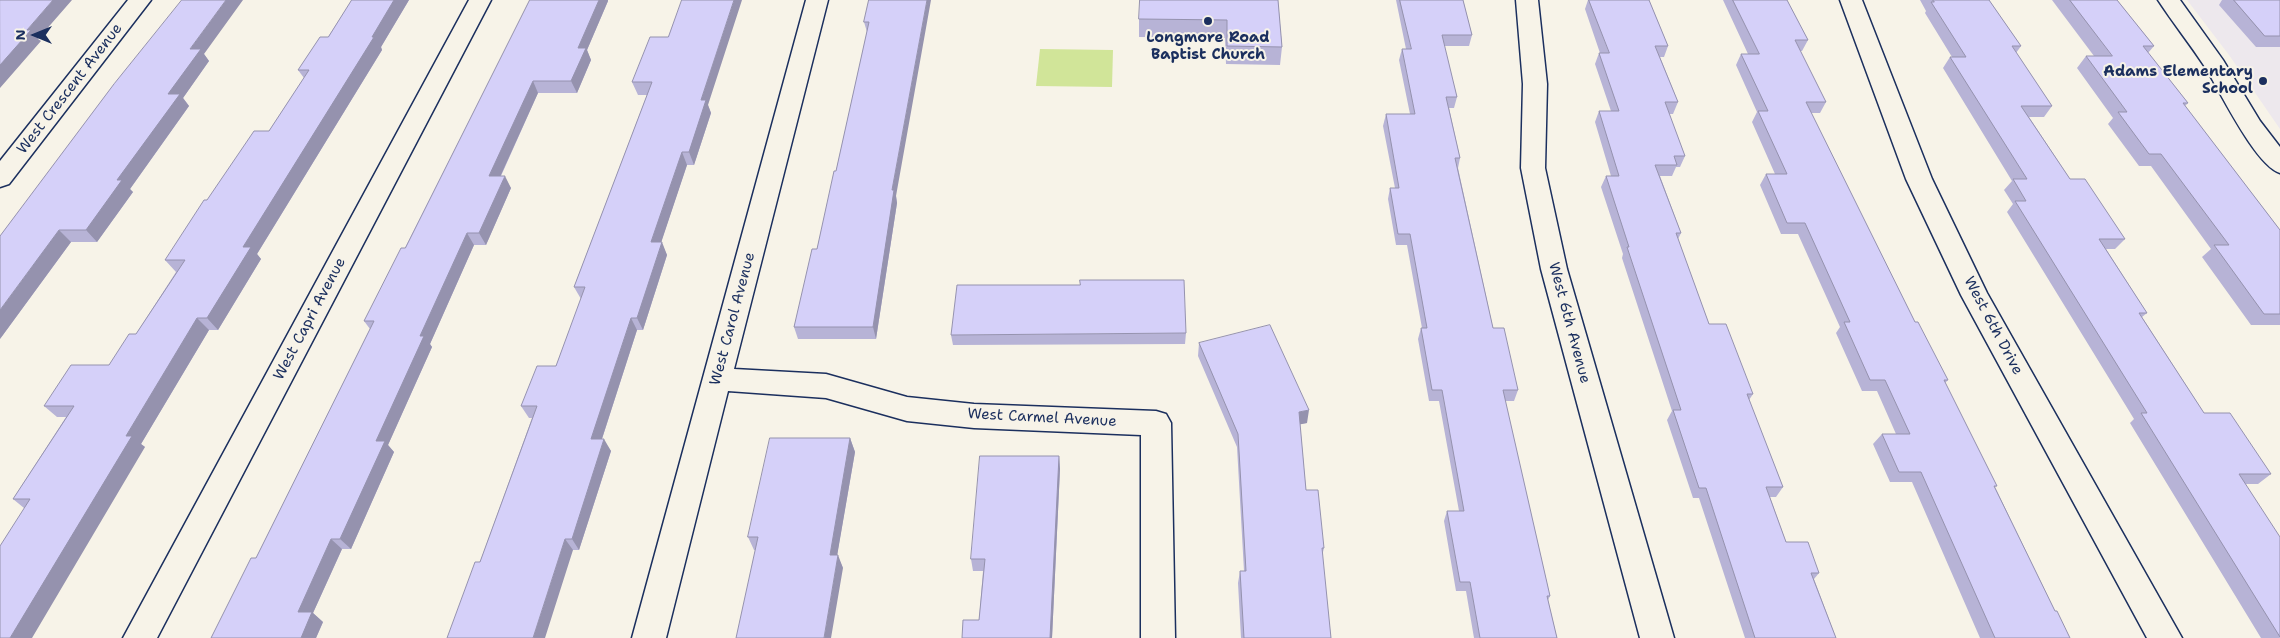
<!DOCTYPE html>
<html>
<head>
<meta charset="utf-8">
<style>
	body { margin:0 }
	#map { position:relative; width:2280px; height:638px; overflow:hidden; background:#f7f3e8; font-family:"Shantell Sans",sans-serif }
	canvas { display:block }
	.north { position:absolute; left:10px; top:10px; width:50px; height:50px; -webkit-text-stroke:4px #f7f3e8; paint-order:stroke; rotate:270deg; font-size:14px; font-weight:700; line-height:20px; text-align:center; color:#1b2f5e }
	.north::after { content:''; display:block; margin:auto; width:18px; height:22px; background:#1b2f5e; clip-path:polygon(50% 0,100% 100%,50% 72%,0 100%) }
</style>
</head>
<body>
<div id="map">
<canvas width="2280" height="638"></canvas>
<div class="north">N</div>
</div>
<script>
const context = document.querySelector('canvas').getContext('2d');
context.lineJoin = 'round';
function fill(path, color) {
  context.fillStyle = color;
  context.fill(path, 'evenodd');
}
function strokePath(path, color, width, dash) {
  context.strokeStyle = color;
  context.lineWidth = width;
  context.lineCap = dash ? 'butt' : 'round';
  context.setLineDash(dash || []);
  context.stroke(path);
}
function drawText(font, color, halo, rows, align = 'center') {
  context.font = font + ' "Shantell Sans",sans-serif';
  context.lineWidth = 4;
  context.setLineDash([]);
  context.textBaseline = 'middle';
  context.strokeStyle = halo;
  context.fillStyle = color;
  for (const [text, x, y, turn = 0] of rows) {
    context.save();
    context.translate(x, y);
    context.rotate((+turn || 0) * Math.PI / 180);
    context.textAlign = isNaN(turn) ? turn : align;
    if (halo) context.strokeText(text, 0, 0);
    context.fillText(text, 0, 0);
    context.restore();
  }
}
const built = new Path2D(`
	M 2187,0 L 2280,0 L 2280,129 L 2229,55 Z`);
const green = new Path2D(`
	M 1040,49 L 1113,50 L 1112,87 L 1036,86 Z`);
const minor = new Path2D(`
	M 128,0 L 151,0 L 9,184 L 0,187 L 0,161 Z
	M 469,0 L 491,0 L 157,638 L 123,638 Z
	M 806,0 L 828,0 L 734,369 L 826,374 L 907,397 L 974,404 L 1156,411 L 1166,414 L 1171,423 L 1175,638 L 1141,638 L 1141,435 L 974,428 L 907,421 L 826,398 L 728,391 L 666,638 L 632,638 Z
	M 1516,0 L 1538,0 L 1547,84 L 1545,168 L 1567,269 L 1674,638 L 1640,638 L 1541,269 L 1521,168 L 1523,84 Z
	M 1840,0 L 1862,0 L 1932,179 L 1987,293 L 2182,638 L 2147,638 L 1961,295 L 1906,179 Z
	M 2158,0 L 2180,0 L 2223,60 L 2260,121 L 2280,147 L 2280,173 C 2255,165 2220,91 2205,67 C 2190,44 2173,23 2158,0 Z`);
const wall = new Path2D(`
	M 352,0 L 409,0 L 381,47 L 382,50 L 257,254 L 261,259 L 218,330 L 209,330 L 141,444 L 145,447 L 24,508 L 13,499 L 66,417 L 57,417 L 44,406 L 109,365 L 136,334 L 176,272 L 165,260 L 269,131 L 304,78 L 298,70 L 328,37 Z
	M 530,0 L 608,1 L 587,50 L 591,60 L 577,93 L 538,93 L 501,176 L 511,188 L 486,245 L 474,245 L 430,344 L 432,347 L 388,445 L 394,452 L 351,549 L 342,549 L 313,613 L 323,622 L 316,638 L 211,638 L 256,558 L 370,329 L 364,321 L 405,248 Z
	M 869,0 L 897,203 L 876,339 L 798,339 L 794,327 L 817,249 L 836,171 L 867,32 L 864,22 Z
	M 1278,0 L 1282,47 L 1280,65 L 1226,64 L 1225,38 L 1139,37 L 1139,19 Z
	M 1396,0 L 1463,0 L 1472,35 L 1469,46 L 1444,46 L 1457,97 L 1454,108 L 1449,108 L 1460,158 L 1458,168 L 1493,328 L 1518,390 L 1514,401 L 1505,401 L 1550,596 L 1548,600 L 1557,638 L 1474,638 L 1466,591 L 1456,591 L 1444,521 L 1447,511 L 1459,511 L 1439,401 L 1429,401 L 1418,339 L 1421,328 L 1422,328 L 1407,245 L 1396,245 L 1388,199 L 1390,188 L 1395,188 L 1383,126 L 1386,114 L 1410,114 L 1399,60 L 1402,49 L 1406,49 Z
	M 1588,0 L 1649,0 L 1668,46 L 1664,57 L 1660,57 L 1678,102 L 1673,114 L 1669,114 L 1685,156 L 1680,167 L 1676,167 L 1672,176 L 1660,176 L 1681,233 L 1678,239 L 1709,324 L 1753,394 L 1749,400 L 1783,487 L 1776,497 L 1770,497 L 1786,542 L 1819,573 L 1814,579 L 1836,638 L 1745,638 L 1699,498 L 1693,498 L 1667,420 L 1672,411 L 1622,258 L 1623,254 L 1601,187 L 1606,176 L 1611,176 L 1595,122 L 1599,111 L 1611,111 L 1595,64 L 1599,53 L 1600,53 L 1585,9 Z
	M 1723,0 L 1787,0 L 1808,40 L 1802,51 L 1800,51 L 1826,102 L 1820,113 L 1811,113 L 1915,322 L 1948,380 L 1945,383 L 1997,486 L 1995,487 L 2055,611 L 2070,638 L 1980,638 L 1912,482 L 1890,482 L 1873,444 L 1882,434 L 1896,434 L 1877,391 L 1862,391 L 1836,333 L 1840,327 L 1798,234 L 1781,234 L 1760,185 L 1766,174 L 1775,174 L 1752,122 L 1757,112 L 1736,65 L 1741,54 L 1748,54 Z
	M 1920,0 L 1989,0 L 2021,46 L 2016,53 L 2052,106 L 2044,117 L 2029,117 L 2070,179 L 2125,239 L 2115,249 L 2106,249 L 2147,313 L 2142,317 L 2204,413 L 2271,474 L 2258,484 L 2246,484 L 2280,638 L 2261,638 L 2130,423 L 2134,419 L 2007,212 L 2013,204 L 2004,190 L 2012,181 L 1943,68 L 1950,57 L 1952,57 L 1925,13 L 1926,11 Z
	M 2052,0 L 2117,0 L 2154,46 L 2148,53 L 2188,103 L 2185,106 L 2280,230 L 2280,325 L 2251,325 L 2202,257 L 2211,249 L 2151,166 L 2139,166 L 2108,124 L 2113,118 L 2077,68 L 2086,56 L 2094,56 Z
	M 2222,0 L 2280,0 L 2280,47 L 2256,47 L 2219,5 Z
	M 668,37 L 708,105 L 711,113 L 694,165 L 687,165 L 661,242 L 667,255 L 643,330 L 637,330 L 602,439 L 611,451 L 579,550 L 573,550 L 480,562 L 532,418 L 529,418 L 521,406 L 556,366 L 581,299 L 574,287 L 647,95 L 638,95 L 632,82 Z
	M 204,54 L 209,61 L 183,98 L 189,106 L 130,189 L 133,192 L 97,242 L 71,242 L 0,339 L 114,84 Z
	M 1186,333 L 1185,344 L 953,345 L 951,335 Z
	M 1199,343 L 1307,423 L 1300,424 L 1306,490 L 1324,548 L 1322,556 L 1331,638 L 1241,638 L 1238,583 L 1240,571 L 1244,571 L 1237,447 L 1198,356 Z
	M 850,438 L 855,452 L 837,555 L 843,568 L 754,550 L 748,537 Z
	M 1059,456 L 1060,469 L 1052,638 L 962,638 L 979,620 L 983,571 L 973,571 L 971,559 Z`);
const shadedWall = new Path2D(`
	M 53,0 L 72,0 L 38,39 L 41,41 L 0,88 L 0,65 L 27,30 Z
	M 226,0 L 243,0 L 204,54 L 209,61 L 183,98 L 189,106 L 130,189 L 133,192 L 97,242 L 86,230 L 168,94 L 190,49 Z
	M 394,0 L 409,0 L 381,47 L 382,50 L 257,254 L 261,259 L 218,330 L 207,318 L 243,247 Z
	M 599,0 L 608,0 L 608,1 L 587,50 L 591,60 L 577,93 L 571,81 L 578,48 Z
	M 734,0 L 742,0 L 708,105 L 711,113 L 694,165 L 689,152 L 701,100 Z
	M 927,0 L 931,0 L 896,196 L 897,203 L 876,339 L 873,327 L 892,190 Z
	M 533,81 L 538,93 L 495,188 L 489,176 Z
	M 682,152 L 687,165 L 657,255 L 651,242 Z
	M 505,176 L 511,188 L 486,245 L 479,233 Z
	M 59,230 L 71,242 L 0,339 L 0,310 Z
	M 467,233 L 474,245 L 430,344 L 432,347 L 388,445 L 394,452 L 351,549 L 340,539 L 376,441 L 420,336 Z
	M 662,242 L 667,255 L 643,330 L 637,318 Z
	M 197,318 L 209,330 L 141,444 L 145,447 L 32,638 L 10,638 L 126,436 Z
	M 631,318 L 637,330 L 598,451 L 591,439 Z
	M 1309,410 L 1307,423 L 1297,425 L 1299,412 Z
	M 850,438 L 855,452 L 835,568 L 830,555 Z
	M 604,439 L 611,451 L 579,550 L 572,539 Z
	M 1059,456 L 1060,469 L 1052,638 L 1050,638 Z
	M 331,539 L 342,549 L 313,613 L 323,622 L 316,638 L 301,638 L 298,612 Z
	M 565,539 L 573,550 L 545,638 L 533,638 Z
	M 838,555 L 843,568 L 831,638 L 824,638 Z`);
const building = new Path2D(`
	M 0,0 L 53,0 L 27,30 L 31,30 L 0,65 Z
	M 182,0 L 226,0 L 190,49 L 201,49 L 168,94 L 180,94 L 117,180 L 122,180 L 86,230 L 59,230 L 0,310 L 0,236 L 114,84 Z
	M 352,0 L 394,0 L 372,37 L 374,37 L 243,247 L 251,247 L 207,318 L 197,318 L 126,436 L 132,436 L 10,638 L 0,638 L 0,546 L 30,499 L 13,499 L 74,406 L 44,406 L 71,365 L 109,365 L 129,334 L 136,334 L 185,260 L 165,260 L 204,200 L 207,200 L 254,131 L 269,131 L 309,70 L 298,70 L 320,37 L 328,37 Z
	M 530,0 L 599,0 L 578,48 L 586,48 L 571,81 L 533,81 L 489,176 L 505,176 L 479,233 L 467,233 L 420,336 L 424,336 L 376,441 L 385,441 L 340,539 L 331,539 L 298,612 L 312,612 L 301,638 L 211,638 L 251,558 L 256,558 L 374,321 L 364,321 L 401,248 L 405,248 Z
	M 682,0 L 734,0 L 701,100 L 706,100 L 689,152 L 682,152 L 651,242 L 662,242 L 637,318 L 631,318 L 591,439 L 604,439 L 572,539 L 565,539 L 533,638 L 447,638 L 475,562 L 480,562 L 537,406 L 521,406 L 537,366 L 556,366 L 585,287 L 574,287 L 652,82 L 632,82 L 650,37 L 668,37 Z
	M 869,0 L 927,0 L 892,190 L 894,190 L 873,327 L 794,327 L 812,249 L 817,249 L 834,171 L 836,171 L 869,22 L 864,22 Z
	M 1140,0 L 1278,0 L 1282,47 L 1227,46 L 1227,20 L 1139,19 Z
	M 1400,0 L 1463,0 L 1472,35 L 1442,35 L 1457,97 L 1446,97 L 1460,158 L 1455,158 L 1493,328 L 1504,328 L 1518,390 L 1503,390 L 1550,596 L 1547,596 L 1557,638 L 1480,638 L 1470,582 L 1460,582 L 1447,511 L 1464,511 L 1442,390 L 1432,390 L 1421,328 L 1427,328 L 1410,234 L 1398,234 L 1390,188 L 1399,188 L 1386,114 L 1415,114 L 1402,49 L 1411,49 Z
	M 1589,0 L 1649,0 L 1668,46 L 1655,46 L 1678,102 L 1665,102 L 1685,156 L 1674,156 L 1677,165 L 1655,165 L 1681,233 L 1676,233 L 1709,324 L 1726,324 L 1753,394 L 1747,394 L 1783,487 L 1766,487 L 1786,542 L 1808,542 L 1819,573 L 1811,573 L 1836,638 L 1755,638 L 1706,488 L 1699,488 L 1673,410 L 1681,410 L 1627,247 L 1629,247 L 1606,176 L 1619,176 L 1599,111 L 1619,111 L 1599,53 L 1609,53 Z
	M 1733,0 L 1787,0 L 1808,40 L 1795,40 L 1826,102 L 1806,102 L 1915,322 L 1918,322 L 1948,380 L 1944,380 L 1997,486 L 1994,486 L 2055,611 L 2057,611 L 2070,638 L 1995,638 L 1921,472 L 1899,472 L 1882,434 L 1910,434 L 1885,380 L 1870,380 L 1844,322 L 1850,322 L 1805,223 L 1787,223 L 1766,174 L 1787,174 L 1758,111 L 1768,111 L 1741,54 L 1759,54 Z
	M 1933,0 L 1989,0 L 2021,46 L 2012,46 L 2052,106 L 2021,106 L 2070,179 L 2085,179 L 2125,239 L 2099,239 L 2147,313 L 2139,313 L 2204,413 L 2230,413 L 2271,474 L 2239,474 L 2280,537 L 2280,637 L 2141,413 L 2147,413 L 2015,201 L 2026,201 L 2013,179 L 2027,179 L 1950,57 L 1966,57 L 1931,2 L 1934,2 Z
	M 2070,0 L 2117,0 L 2154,46 L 2143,46 L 2188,103 L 2183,103 L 2280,230 L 2280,314 L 2264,314 L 2214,245 L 2229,245 L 2161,154 L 2149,154 L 2118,112 L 2127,112 L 2086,56 L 2112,56 Z
	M 2234,0 L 2280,0 L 2280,36 L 2265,36 Z
	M 1080,280 L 1184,280 L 1186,333 L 951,335 L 957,285 L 1080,285 Z
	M 1270,325 L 1309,410 L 1299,412 L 1306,490 L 1318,490 L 1324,548 L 1322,548 L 1331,638 L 1244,638 L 1240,571 L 1246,571 L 1238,434 L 1199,343 Z
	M 770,438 L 850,438 L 830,555 L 838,555 L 824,638 L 736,638 L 758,537 L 748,537 Z
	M 980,456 L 1059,456 L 1050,638 L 962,638 L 963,620 L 979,620 L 985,559 L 971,559 Z`);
const markers = [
	[1208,21,5,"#1b2f5e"],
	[2263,81,5,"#1b2f5e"]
];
const poiNames = [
	["Longmore Road",1208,38],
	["Baptist Church",1208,55],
	["Adams Elementary",2253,72,"right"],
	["School",2253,89,"right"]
];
const streetNames = [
	["West Crescent Avenue",70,89,-52],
	["West Capri Avenue",310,319,-62],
	["West Carol Avenue",733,319,-75],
	["West 6th Avenue",1569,323,75],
	["West 6th Drive",1993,326,62],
	["West Carmel Avenue",1042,418,3]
];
fill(built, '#ede8ed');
fill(green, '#d1e599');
strokePath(minor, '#1b2f5e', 3);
fill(minor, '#f7f3e8');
fill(wall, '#b7b3d6');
fill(shadedWall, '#9592ae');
fill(building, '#d5d0f9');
strokePath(building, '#9592ae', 1);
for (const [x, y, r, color] of markers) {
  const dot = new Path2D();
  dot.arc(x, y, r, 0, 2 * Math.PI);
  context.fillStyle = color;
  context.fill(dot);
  strokePath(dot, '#f7f3e8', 2);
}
drawText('bold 15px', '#1b2f5e', '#f7f3e8', poiNames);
drawText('15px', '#1b2f5e', '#f7f3e8', streetNames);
</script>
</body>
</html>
